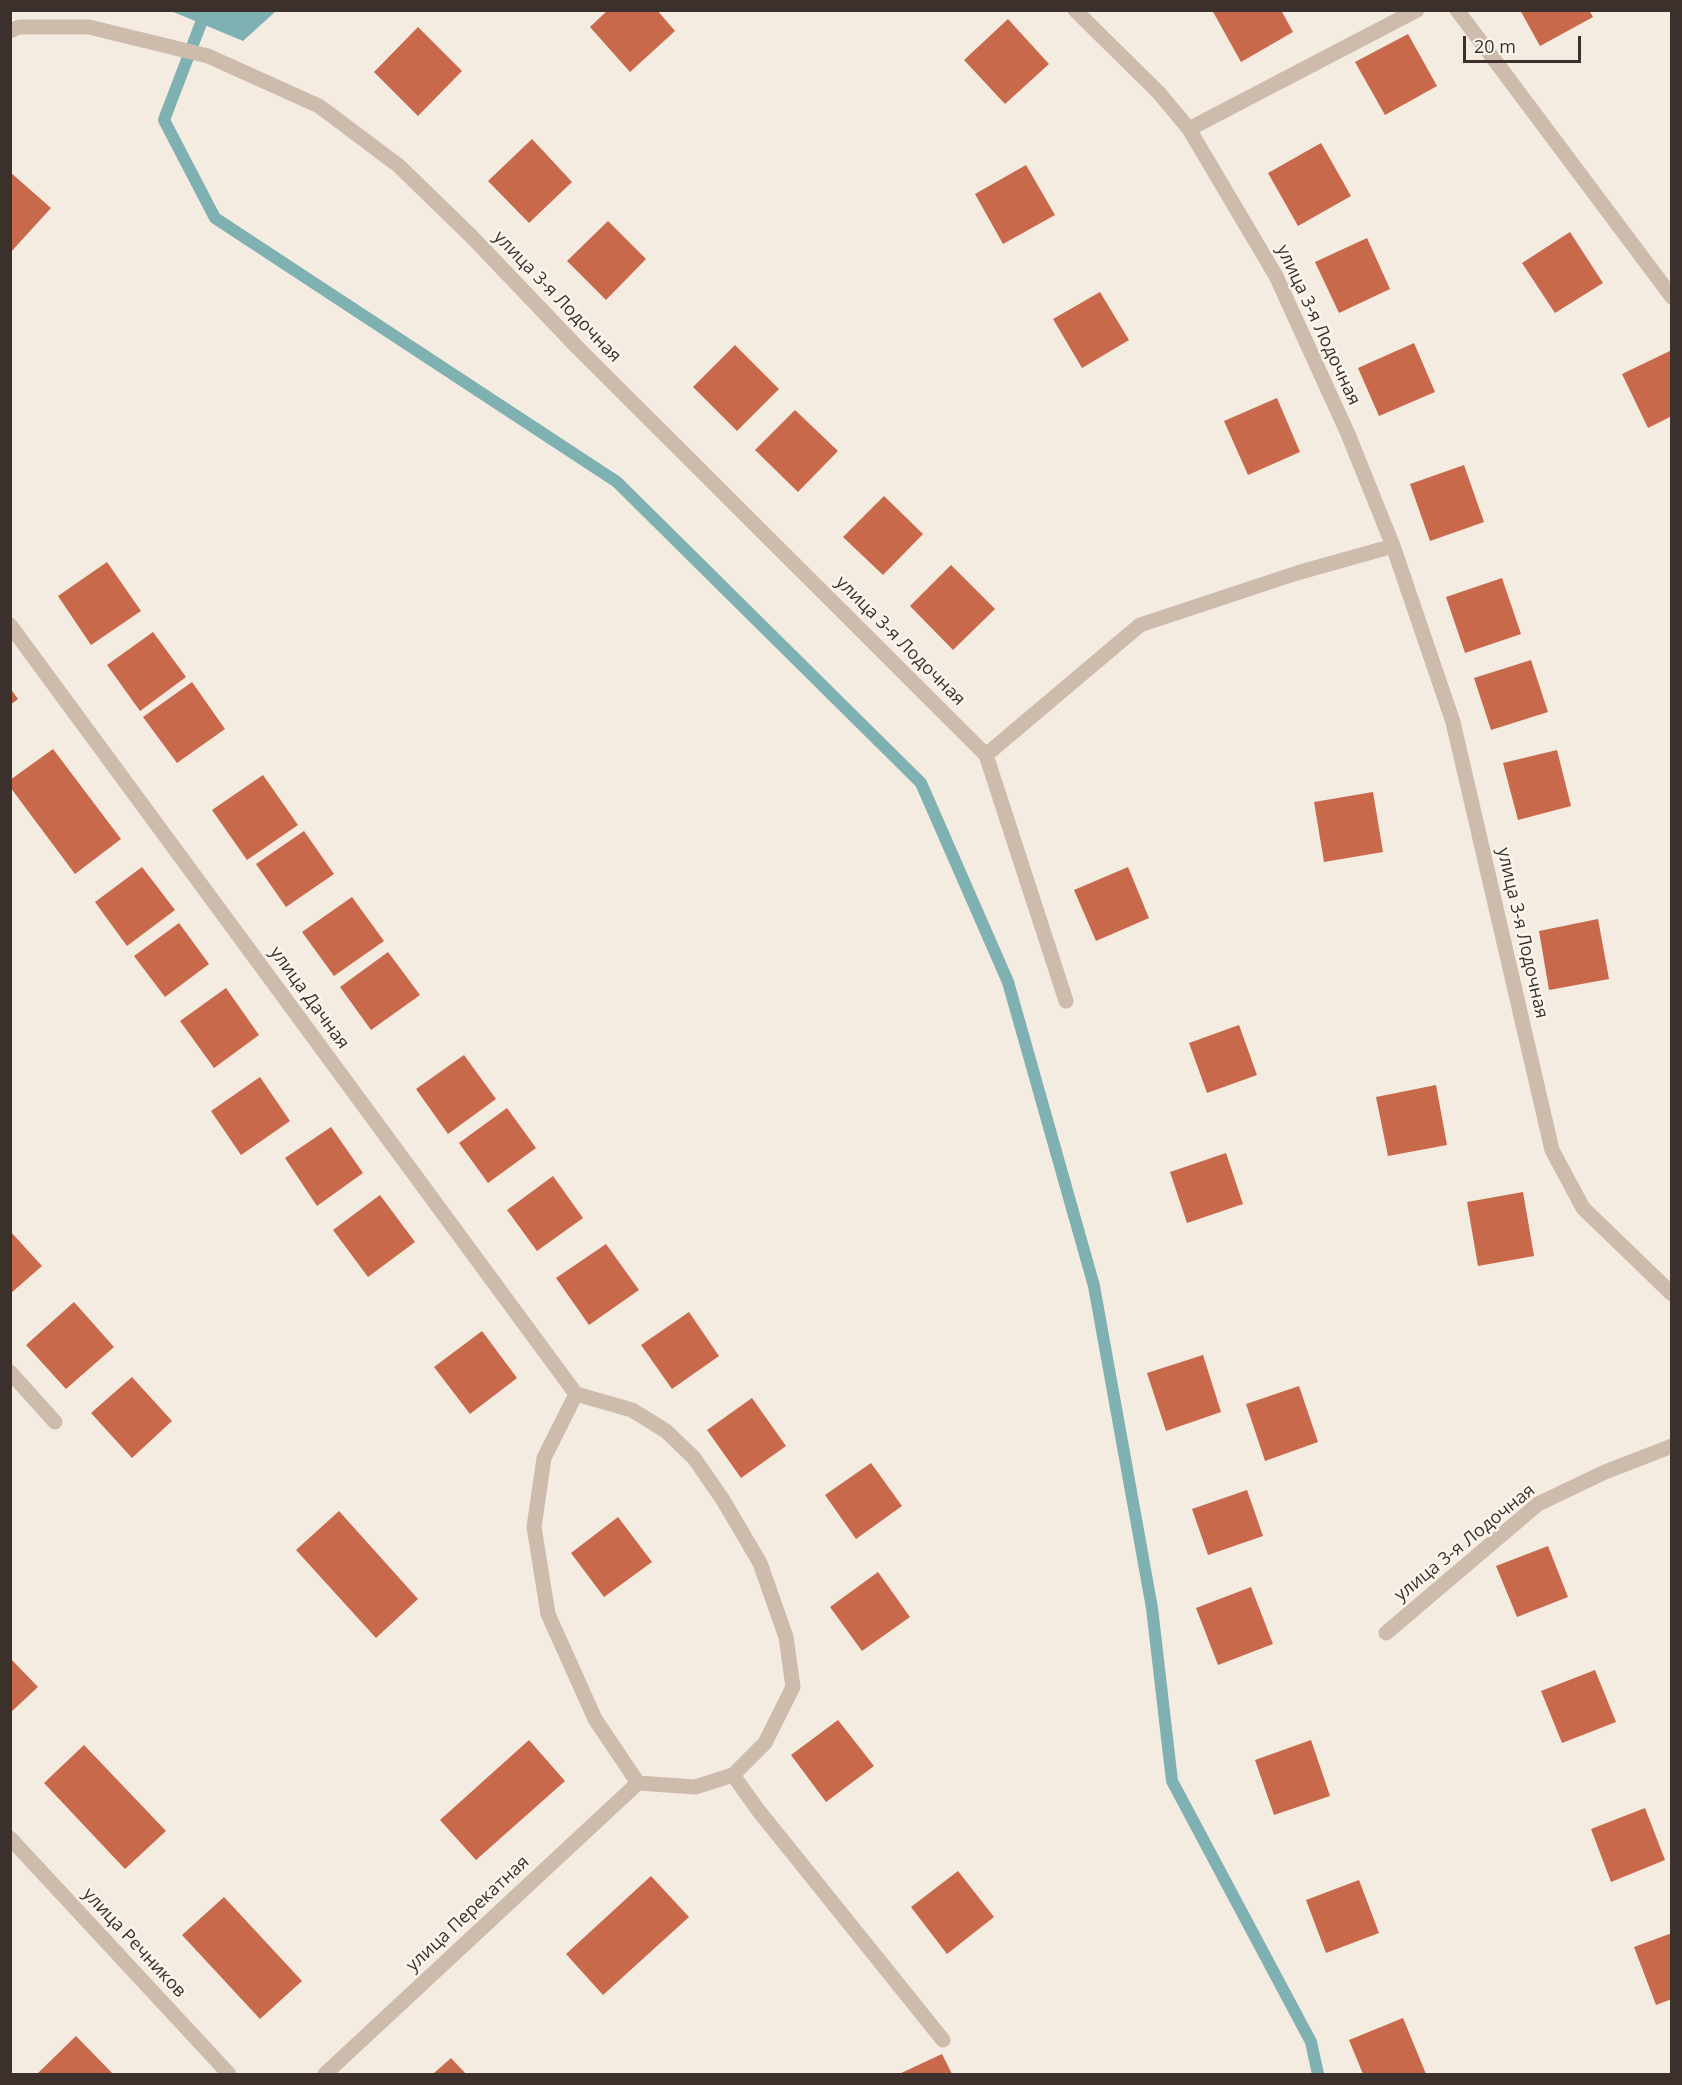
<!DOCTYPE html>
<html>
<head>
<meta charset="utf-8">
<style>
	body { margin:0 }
	#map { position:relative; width:1682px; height:2085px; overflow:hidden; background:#f4ebe1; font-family:"Open Sans",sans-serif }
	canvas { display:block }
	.frame { position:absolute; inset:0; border:12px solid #3b302b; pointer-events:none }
	.scale { position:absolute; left:1463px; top:36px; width:118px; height:27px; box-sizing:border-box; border:3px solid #3b302b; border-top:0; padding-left:8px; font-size:18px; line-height:21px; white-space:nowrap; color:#3b302b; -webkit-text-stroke:4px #fbf5ee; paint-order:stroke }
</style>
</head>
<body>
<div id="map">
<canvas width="1682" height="2085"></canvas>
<div class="frame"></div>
<div class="scale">20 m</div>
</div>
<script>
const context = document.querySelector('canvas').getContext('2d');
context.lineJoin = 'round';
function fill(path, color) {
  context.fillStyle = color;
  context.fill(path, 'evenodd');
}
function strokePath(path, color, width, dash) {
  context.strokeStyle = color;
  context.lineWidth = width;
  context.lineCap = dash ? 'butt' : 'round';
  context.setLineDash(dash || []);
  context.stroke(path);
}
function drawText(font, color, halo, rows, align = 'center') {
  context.font = font + ' "Open Sans",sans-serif';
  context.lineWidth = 5;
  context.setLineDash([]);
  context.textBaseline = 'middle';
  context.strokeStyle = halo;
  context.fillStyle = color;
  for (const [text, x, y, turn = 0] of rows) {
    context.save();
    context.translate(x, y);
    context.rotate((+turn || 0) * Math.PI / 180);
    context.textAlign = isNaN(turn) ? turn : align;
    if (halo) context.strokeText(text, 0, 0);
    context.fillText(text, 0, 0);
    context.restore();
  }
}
const water = new Path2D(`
	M 171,11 L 276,10 L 276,11 L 243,41 Z`);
const stream = new Path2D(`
	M 206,10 L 164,120 L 215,218 L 617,482 L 921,783 L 1008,982 L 1094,1286 L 1152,1608 L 1172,1781 L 1311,2042 L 1318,2074`);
const building = new Path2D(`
	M 608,10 L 657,10 L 675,31 L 630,72 L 590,27 Z
	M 1212,10 L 1281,10 L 1293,32 L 1241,62 Z
	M 1520,10 L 1589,10 L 1593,17 L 1540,46 Z
	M 1008,19 L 1049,64 L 1005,104 L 964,60 Z
	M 418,27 L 462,71 L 418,116 L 374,72 Z
	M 1408,34 L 1437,86 L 1385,115 L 1355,62 Z
	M 532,139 L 572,182 L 529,223 L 488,181 Z
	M 1321,143 L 1351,196 L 1298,226 L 1268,173 Z
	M 1026,165 L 1055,215 L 1003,244 L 975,194 Z
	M 10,172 L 51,208 L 10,253 Z
	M 608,221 L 646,259 L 606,300 L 567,261 Z
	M 1570,232 L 1603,283 L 1555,313 L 1522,263 Z
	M 1367,238 L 1390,289 L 1339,313 L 1315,262 Z
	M 1100,292 L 1129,340 L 1082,368 L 1053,319 Z
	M 1414,343 L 1435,392 L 1379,416 L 1358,368 Z
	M 735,345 L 779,389 L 737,431 L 693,387 Z
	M 1672,350 L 1672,416 L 1648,428 L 1622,374 Z
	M 1277,398 L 1300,452 L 1248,475 L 1224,421 Z
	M 795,410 L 838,451 L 798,492 L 755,450 Z
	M 1464,465 L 1484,522 L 1430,541 L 1410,484 Z
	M 884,496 L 923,534 L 883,575 L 843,537 Z
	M 107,562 L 141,611 L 91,645 L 58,596 Z
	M 951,565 L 995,609 L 953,650 L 910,606 Z
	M 1502,578 L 1521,634 L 1465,653 L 1446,597 Z
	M 153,632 L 186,677 L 140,711 L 107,665 Z
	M 1531,660 L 1548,712 L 1491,730 L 1474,678 Z
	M 192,682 L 225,729 L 177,763 L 143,717 Z
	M 10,688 L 18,699 L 10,705 Z
	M 53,749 L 121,839 L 75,874 L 10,787 L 10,780 Z
	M 1557,750 L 1571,806 L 1518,820 L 1503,763 Z
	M 263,775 L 298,825 L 247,860 L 212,810 Z
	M 1373,792 L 1383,852 L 1324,862 L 1314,802 Z
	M 304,831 L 334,874 L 286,907 L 256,864 Z
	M 142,867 L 175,910 L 127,946 L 95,902 Z
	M 1128,867 L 1149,918 L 1096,941 L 1074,890 Z
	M 352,897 L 384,941 L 334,976 L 302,932 Z
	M 1598,919 L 1609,979 L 1549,990 L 1539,931 Z
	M 179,923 L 209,964 L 165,997 L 134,956 Z
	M 388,952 L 420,995 L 371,1030 L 340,987 Z
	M 226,988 L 259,1035 L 214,1068 L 180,1021 Z
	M 1239,1025 L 1257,1075 L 1207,1093 L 1189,1043 Z
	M 464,1055 L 496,1099 L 448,1134 L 416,1089 Z
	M 260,1077 L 290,1121 L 241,1155 L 211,1111 Z
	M 1436,1085 L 1447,1145 L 1388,1156 L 1376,1097 Z
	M 507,1108 L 536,1148 L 488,1183 L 459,1143 Z
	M 331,1127 L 363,1173 L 317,1206 L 285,1158 Z
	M 1226,1153 L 1243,1204 L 1187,1223 L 1170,1172 Z
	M 553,1176 L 583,1218 L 537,1251 L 507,1210 Z
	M 1523,1192 L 1534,1256 L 1478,1266 L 1467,1202 Z
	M 380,1195 L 415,1242 L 368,1277 L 333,1230 Z
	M 10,1231 L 42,1266 L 10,1294 Z
	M 606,1244 L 639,1290 L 589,1325 L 556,1278 Z
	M 74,1302 L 114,1347 L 66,1389 L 26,1345 Z
	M 689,1312 L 719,1356 L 672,1389 L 641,1345 Z
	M 482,1331 L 517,1378 L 470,1414 L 434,1367 Z
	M 1203,1355 L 1221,1412 L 1166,1431 L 1147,1373 Z
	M 132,1377 L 172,1421 L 132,1458 L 91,1413 Z
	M 1299,1386 L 1318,1442 L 1265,1461 L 1246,1404 Z
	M 752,1398 L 786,1446 L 741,1478 L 707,1430 Z
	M 871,1463 L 902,1506 L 856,1539 L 825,1495 Z
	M 1247,1490 L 1263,1536 L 1208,1555 L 1192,1509 Z
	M 339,1511 L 418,1599 L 376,1638 L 296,1550 Z
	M 618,1517 L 652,1562 L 604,1597 L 571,1553 Z
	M 1548,1546 L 1568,1597 L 1517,1617 L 1496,1566 Z
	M 878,1572 L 910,1617 L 862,1651 L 830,1607 Z
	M 1251,1587 L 1273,1644 L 1218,1665 L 1196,1608 Z
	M 10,1658 L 38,1687 L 10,1713 Z
	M 1595,1670 L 1616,1722 L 1562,1743 L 1541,1691 Z
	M 838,1720 L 874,1766 L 826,1802 L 791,1755 Z
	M 529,1740 L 565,1781 L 476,1860 L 440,1820 Z
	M 1311,1740 L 1330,1796 L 1274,1815 L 1255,1760 Z
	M 84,1745 L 166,1831 L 125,1869 L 44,1783 Z
	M 1645,1808 L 1665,1860 L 1611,1882 L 1591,1829 Z
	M 958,1871 L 994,1917 L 947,1954 L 911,1907 Z
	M 651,1876 L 689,1917 L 603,1995 L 566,1954 Z
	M 1359,1880 L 1379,1933 L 1326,1953 L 1306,1900 Z
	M 224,1897 L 302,1981 L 260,2019 L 182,1935 Z
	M 1672,1933 L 1672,1999 L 1656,2005 L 1634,1947 Z
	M 1403,2018 L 1426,2074 L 1363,2074 L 1349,2040 Z
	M 76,2036 L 113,2074 L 37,2074 Z
	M 942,2054 L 952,2074 L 899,2074 Z
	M 451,2058 L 466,2074 L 433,2074 Z`);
const service = new Path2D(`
	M 733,1775 L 758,1810 L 943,2040`);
const minor = new Path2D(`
	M 1075,10 L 1159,93 L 1189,129 L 1276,276 L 1348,434 L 1393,546 L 1453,722 L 1552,1150 L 1583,1208 L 1672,1294
	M 1457,10 L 1672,297
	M 10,31 L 19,27 L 89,27 L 208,56 L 319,106 L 399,166 L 472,237 L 578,348 L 986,755 L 1066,1001
	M 1189,129 L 1417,10
	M 10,625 L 576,1394
	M 986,755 L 1140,625 L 1297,573 L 1393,546
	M 10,1372 L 55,1422
	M 576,1394 L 632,1410 L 666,1431 L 694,1458 L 723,1500 L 760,1563 L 786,1637 L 793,1687 L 765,1743 L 733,1775 L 695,1787 L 638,1783 L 595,1719 L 548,1614 L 534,1527 L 544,1458 Z
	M 1386,1633 L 1538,1504 L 1605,1472 L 1672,1446
	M 10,1838 L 229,2074
	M 325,2074 L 638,1783`);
const streetNames = [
	["улица 3-я Лодочная",557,297,46],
	["улица 3-я Лодочная",1318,325,65],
	["улица 3-я Лодочная",900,641,45],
	["улица 3-я Лодочная",1522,933,77],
	["улица Дачная",309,998,54],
	["улица 3-я Лодочная",1465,1543,-39],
	["улица Перекатная",468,1914,-43],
	["улица Речников",134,1943,47]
];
fill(water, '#7fb0b2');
strokePath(stream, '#7fb0b2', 12);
fill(building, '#c8694b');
strokePath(service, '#cdbbac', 15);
strokePath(minor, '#cdbbac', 15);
drawText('18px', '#3b302b', '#fbf5ee', streetNames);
</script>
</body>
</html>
